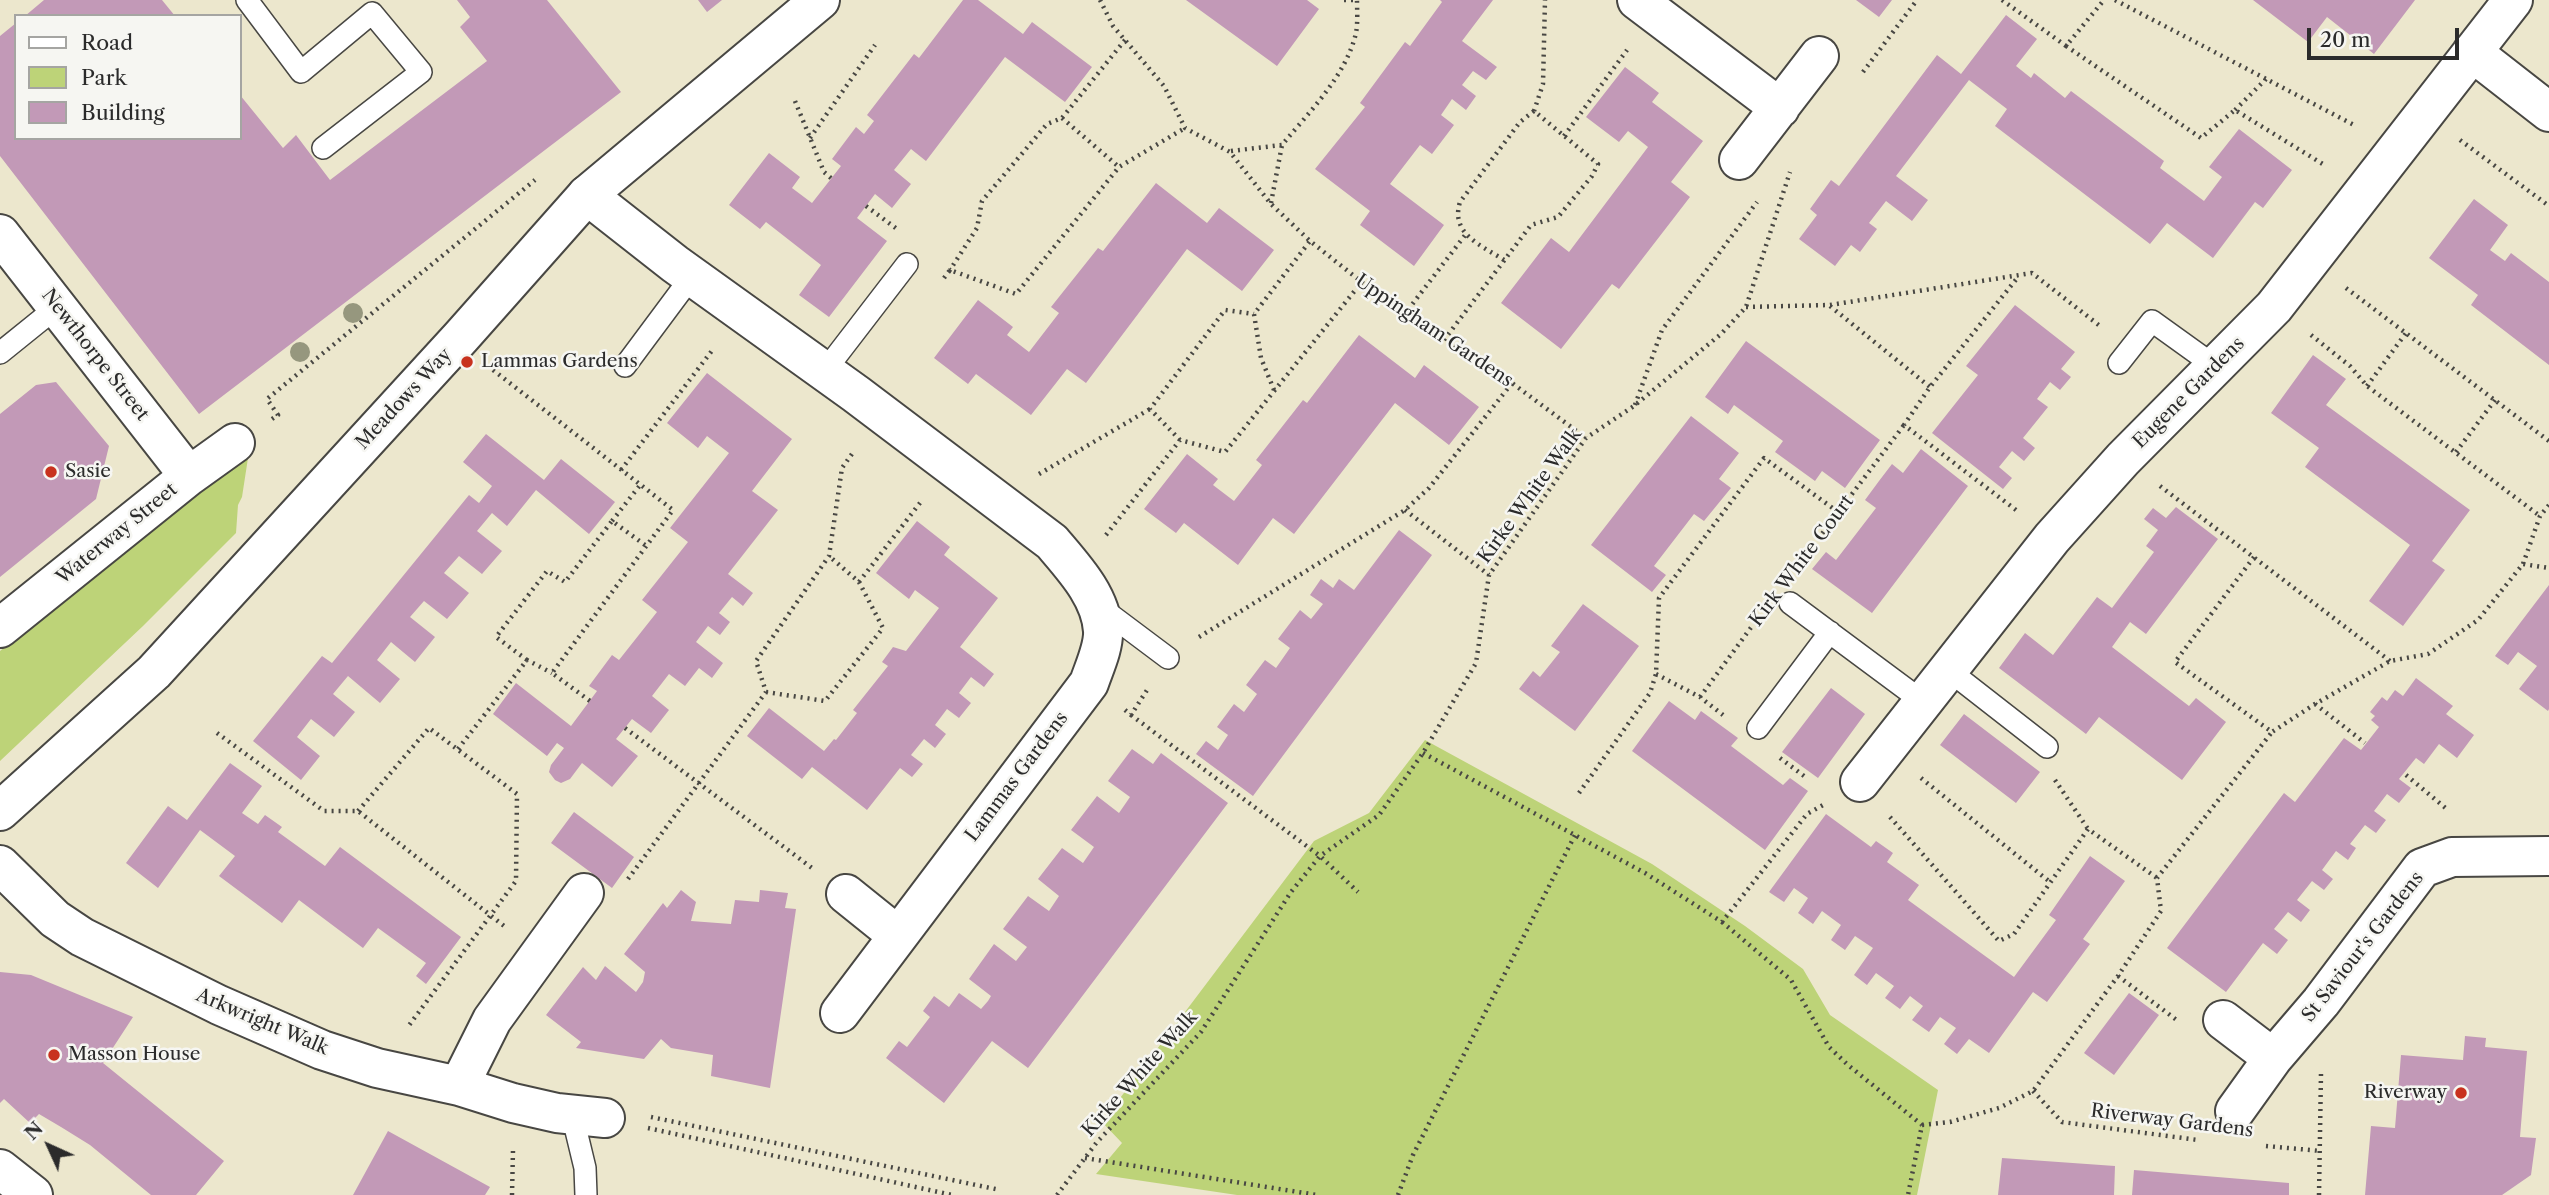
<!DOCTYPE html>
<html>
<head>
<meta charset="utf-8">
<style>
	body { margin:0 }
	#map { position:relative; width:2549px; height:1195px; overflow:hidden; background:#ece7cd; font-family:"Libre Caslon Text",serif }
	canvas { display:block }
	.legend { position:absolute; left:14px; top:14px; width:228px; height:126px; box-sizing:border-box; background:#f6f6f2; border:2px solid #a5a5a2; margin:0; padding:9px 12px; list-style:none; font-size:21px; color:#2b2b2b }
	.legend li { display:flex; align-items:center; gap:14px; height:35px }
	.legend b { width:35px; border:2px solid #a5a5a2 }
	.north { position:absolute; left:14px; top:1111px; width:70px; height:70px; -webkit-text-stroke:5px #f6f6f2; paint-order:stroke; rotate:315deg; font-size:19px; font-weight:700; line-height:28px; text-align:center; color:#2b2b2b }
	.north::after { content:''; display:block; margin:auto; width:24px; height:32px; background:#2b2b2b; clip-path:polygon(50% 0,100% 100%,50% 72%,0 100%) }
	.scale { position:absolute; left:2307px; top:28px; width:152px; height:32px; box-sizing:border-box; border:4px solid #2b2b2b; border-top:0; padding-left:9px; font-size:21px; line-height:24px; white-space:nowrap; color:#2b2b2b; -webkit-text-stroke:5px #f6f6f2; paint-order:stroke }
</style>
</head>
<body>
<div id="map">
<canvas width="2549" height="1195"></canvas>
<ul class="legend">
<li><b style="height:9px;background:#fff"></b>Road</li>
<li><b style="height:19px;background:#bdd378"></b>Park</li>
<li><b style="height:19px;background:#c299b7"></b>Building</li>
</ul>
<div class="north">N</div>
<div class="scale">20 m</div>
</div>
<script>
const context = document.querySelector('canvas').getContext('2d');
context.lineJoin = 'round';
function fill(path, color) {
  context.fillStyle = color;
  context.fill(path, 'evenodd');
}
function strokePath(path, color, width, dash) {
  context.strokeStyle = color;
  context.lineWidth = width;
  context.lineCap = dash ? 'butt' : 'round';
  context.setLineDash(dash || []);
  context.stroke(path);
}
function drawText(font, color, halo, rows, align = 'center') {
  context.font = font + ' "Libre Caslon Text",serif';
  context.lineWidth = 5;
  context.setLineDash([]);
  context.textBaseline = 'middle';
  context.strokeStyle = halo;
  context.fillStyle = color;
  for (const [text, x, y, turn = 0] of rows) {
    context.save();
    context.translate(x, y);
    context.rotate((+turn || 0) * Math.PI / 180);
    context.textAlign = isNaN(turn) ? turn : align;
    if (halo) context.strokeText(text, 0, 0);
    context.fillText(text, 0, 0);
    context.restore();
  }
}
const green = new Path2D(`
	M 250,445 L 242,497 L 238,505 L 236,533 L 143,626 L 0,761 L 0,651 Z
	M 1425,740 L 1652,864 L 1745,926 L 1803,969 L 1830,1015 L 1938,1090 L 1917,1195 L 1237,1195 L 1096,1174 L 1122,1143 L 1102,1122 L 1314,841 L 1369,813 Z`);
const building = new Path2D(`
	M 44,0 L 162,0 L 175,16 L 25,16 Z
	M 457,0 L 547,0 L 621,92 L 199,414 L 0,156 L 0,36 L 16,23 L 16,138 L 240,138 L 240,95 L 283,148 L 296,135 L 330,180 L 487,61 L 460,27 L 470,17 Z
	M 698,0 L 722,0 L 707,12 Z
	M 963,0 L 978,0 L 1023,34 L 1032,22 L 1092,67 L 1065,102 L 1005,57 L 926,161 L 911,149 L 894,170 L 911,184 L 892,208 L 875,194 L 857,218 L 887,241 L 829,317 L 799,295 L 821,265 L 766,222 L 760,229 L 729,205 L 769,153 L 800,177 L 792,188 L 812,203 L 841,166 L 832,159 L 856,127 L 864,134 L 874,121 L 867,115 L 914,54 L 919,58 Z
	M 1186,0 L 1307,0 L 1319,9 L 1277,66 Z
	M 1440,0 L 1493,0 L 1462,41 L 1497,67 L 1486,80 L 1473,71 L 1462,85 L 1476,96 L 1466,110 L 1452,99 L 1441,115 L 1454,125 L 1432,154 L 1420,145 L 1390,184 L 1444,225 L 1414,266 L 1360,225 L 1370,211 L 1315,169 L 1365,107 L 1360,103 L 1405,42 L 1410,46 L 1442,2 Z
	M 1856,0 L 1892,0 L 1879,17 Z
	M 2253,0 L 2415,0 L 2374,54 L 2327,17 L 2308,42 Z
	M 2006,15 L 2037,39 L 2016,66 L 2031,78 L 2034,73 L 2065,98 L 2071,91 L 2164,161 L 2160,168 L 2204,201 L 2222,177 L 2209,167 L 2239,129 L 2292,170 L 2263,208 L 2255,202 L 2213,258 L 2167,223 L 2150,244 L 1995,126 L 2007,109 L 1969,80 L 1896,176 L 1928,200 L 1912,221 L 1886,201 L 1869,223 L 1877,229 L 1860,252 L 1851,245 L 1835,266 L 1799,239 L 1817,215 L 1810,209 L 1831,180 L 1839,186 L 1937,55 L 1961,74 Z
	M 1625,67 L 1659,93 L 1652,102 L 1703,141 L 1671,182 L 1690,197 L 1619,289 L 1612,284 L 1561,349 L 1501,303 L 1551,238 L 1569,252 L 1648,147 L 1628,131 L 1619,142 L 1586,117 Z
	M 1156,183 L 1207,223 L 1219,208 L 1274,250 L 1242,291 L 1187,249 L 1086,383 L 1067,369 L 1031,415 L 976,374 L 968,384 L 934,358 L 978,300 L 1013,327 L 1007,335 L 1029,352 L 1059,313 L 1051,307 L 1098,248 L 1103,251 Z
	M 2474,199 L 2508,225 L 2490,250 L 2505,261 L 2511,253 L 2549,282 L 2549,365 L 2471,305 L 2478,295 L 2429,258 Z
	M 2015,305 L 2075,352 L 2061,369 L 2071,377 L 2060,390 L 2050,382 L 2037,399 L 2048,407 L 2023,438 L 2035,448 L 2024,461 L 2012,451 L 1999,467 L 2012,478 L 2003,489 L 1932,433 L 1978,375 L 1966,366 Z
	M 1359,335 L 1415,378 L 1424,365 L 1479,407 L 1449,445 L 1395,403 L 1294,534 L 1273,518 L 1238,565 L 1184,523 L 1176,533 L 1144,509 L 1187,454 L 1218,479 L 1213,485 L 1234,501 L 1262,465 L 1256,460 L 1303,400 L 1307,403 Z
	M 1746,341 L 1880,440 L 1845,488 L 1822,471 L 1815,481 L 1775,452 L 1783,441 L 1734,405 L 1728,414 L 1705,397 Z
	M 2313,355 L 2346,379 L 2326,405 L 2470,510 L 2432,561 L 2445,570 L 2403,626 L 2369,601 L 2410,545 L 2305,467 L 2319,448 L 2271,413 Z
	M 707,373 L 792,439 L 752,491 L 778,510 L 728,574 L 753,593 L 743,606 L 732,597 L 719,613 L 730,622 L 720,635 L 708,626 L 696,642 L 723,663 L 712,678 L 699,668 L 685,686 L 669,674 L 652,696 L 669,710 L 651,733 L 632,719 L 616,739 L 638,756 L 612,787 L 582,763 L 570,779 L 561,783 L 555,780 L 549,772 L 551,765 L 564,748 L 557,743 L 547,756 L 493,714 L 516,683 L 571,726 L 597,691 L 589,686 L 612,655 L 619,660 L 657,612 L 642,600 L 688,542 L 670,528 L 729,453 L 707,436 L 698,448 L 667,423 Z
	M 56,382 L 109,446 L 96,499 L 0,577 L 0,414 L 36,385 Z
	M 1691,416 L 1739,453 L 1719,479 L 1731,488 L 1704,521 L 1694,514 L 1654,566 L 1666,575 L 1652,592 L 1591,545 Z
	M 486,434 L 544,480 L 561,459 L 615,502 L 589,534 L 536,490 L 507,526 L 492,513 L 477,531 L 502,551 L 482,574 L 459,556 L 444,573 L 469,593 L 447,619 L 424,601 L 410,617 L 435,637 L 415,662 L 391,642 L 377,660 L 400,679 L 380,703 L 348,676 L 333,694 L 355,712 L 334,737 L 311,719 L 297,737 L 320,756 L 301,780 L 253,741 L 322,656 L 332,663 L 469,495 L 479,503 L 492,486 L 463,462 Z
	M 1921,449 L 1968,486 L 1872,613 L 1812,569 L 1826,552 L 1836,560 L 1876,508 L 1865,500 L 1879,481 L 1892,464 L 1903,473 Z
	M 2176,507 L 2218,539 L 2146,634 L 2130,622 L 2112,647 L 2189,706 L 2196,698 L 2226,722 L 2182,780 L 2099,717 L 2086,734 L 1999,668 L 2025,633 L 2053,655 L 2097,597 L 2112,608 L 2154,552 L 2146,546 L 2158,530 L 2144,519 L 2153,508 L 2166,518 Z
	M 917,521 L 950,547 L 944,555 L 998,598 L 960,647 L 994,674 L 984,687 L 971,677 L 959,693 L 971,703 L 959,718 L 947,709 L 935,725 L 946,734 L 935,748 L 924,739 L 911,755 L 923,764 L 912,777 L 900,768 L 867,810 L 812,767 L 802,779 L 747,736 L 769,708 L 824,751 L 834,739 L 836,740 L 857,713 L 853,710 L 888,666 L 882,662 L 893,647 L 906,651 L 939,608 L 915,590 L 909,599 L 876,573 Z
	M 1399,530 L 1432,555 L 1253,796 L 1196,754 L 1206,741 L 1218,750 L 1228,735 L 1217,727 L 1234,704 L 1244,712 L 1257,694 L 1246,685 L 1265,660 L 1276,668 L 1290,648 L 1278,639 L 1300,610 L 1311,619 L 1323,604 L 1310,595 L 1321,579 L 1333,588 L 1339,579 L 1354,590 Z
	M 2549,585 L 2549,709 L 2548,711 L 2519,689 L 2537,666 L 2518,652 L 2508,665 L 2495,656 Z
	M 1583,604 L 1639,646 L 1575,731 L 1519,689 L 1533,671 L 1540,677 L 1560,652 L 1551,646 Z
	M 2416,678 L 2453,706 L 2446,714 L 2474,735 L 2457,758 L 2439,744 L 2424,764 L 2416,758 L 2399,779 L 2411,788 L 2399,803 L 2387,794 L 2374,811 L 2386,820 L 2376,833 L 2365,825 L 2350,844 L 2356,848 L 2348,860 L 2336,851 L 2322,870 L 2333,879 L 2324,890 L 2312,881 L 2297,900 L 2310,910 L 2301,922 L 2288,912 L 2274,929 L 2288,940 L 2277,954 L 2263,943 L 2226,992 L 2167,948 L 2284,793 L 2295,802 L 2344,738 L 2361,750 L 2379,727 L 2371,720 L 2375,716 L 2370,712 L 2382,697 L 2387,701 L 2395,690 L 2403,696 Z
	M 1831,688 L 1865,714 L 1818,778 L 1782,752 Z
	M 1669,701 L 1695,720 L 1701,711 L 1738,738 L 1731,746 L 1783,785 L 1790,778 L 1808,791 L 1765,850 L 1632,751 Z
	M 1964,714 L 2040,772 L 2016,803 L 1940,745 Z
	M 1132,749 L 1153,764 L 1161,753 L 1228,803 L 1028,1068 L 992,1041 L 944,1103 L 886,1058 L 899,1041 L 907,1047 L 930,1017 L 923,1011 L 934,996 L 949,1007 L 959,993 L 981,1009 L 988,1001 L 991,996 L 969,979 L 994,944 L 1016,961 L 1027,947 L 1003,929 L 1028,896 L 1049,911 L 1059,896 L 1038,879 L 1062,848 L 1083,863 L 1094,847 L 1071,830 L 1097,796 L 1119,813 L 1130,797 L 1108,781 Z
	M 230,763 L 262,786 L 242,813 L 258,824 L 265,815 L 282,827 L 278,832 L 325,866 L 340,847 L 461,937 L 426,984 L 416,976 L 426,963 L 378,928 L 363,948 L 299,900 L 282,923 L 219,876 L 235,856 L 200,830 L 158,888 L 126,863 L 168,806 L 187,820 Z
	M 574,812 L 634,857 L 612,888 L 551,843 Z
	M 1826,814 L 1871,847 L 1876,841 L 1893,853 L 1887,862 L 1919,885 L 1908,900 L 2014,977 L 2056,920 L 2049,915 L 2090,856 L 2125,881 L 2083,939 L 2090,944 L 2047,1002 L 2033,992 L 1989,1053 L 1969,1039 L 1957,1054 L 1944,1044 L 1956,1028 L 1940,1017 L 1929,1032 L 1912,1020 L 1923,1006 L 1910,996 L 1900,1009 L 1885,998 L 1894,986 L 1876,973 L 1867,985 L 1854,975 L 1873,948 L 1855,936 L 1845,950 L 1831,940 L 1841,925 L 1822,911 L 1813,924 L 1798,913 L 1808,898 L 1794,888 L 1784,902 L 1769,892 Z
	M 681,890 L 696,902 L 691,921 L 731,924 L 735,900 L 759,902 L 760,890 L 788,893 L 785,908 L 796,909 L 770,1088 L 711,1076 L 713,1055 L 671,1048 L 661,1039 L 644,1059 L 576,1048 L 581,1042 L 546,1015 L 583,967 L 596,980 L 605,966 L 636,992 L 643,982 L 645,972 L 624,954 L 663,903 L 667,908 Z
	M 0,972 L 31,975 L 133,1017 L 103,1063 L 224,1161 L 196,1195 L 151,1195 L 90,1145 L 61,1127 L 39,1114 L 30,1123 L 4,1099 L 0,1103 Z
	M 2129,993 L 2159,1015 L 2114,1075 L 2084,1053 Z
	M 2465,1036 L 2486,1038 L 2485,1047 L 2527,1051 L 2520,1137 L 2536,1138 L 2531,1175 L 2502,1195 L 2365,1195 L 2371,1126 L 2395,1128 L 2401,1055 L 2463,1060 Z
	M 388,1131 L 490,1187 L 485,1195 L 353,1195 Z
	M 2002,1158 L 2115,1166 L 2114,1195 L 1998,1195 Z
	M 2134,1170 L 2289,1183 L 2289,1195 L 2132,1195 Z`);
const path = new Path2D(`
	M 1100,0 L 1113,26 L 1164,86 L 1185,128 L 1230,152 L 1271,204 L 1310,241 L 1397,310 L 1512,383 L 1586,438
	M 1344,0 L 1357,0
	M 2002,0 L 2066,46 L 2104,0
	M 2115,0 L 2356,126
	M 2066,46 L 2201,138 L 2235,110 L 2326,166
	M 1863,72 L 1917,0
	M 795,101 L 824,172 L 832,179
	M 2235,110 L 2266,79
	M 1062,118 L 1119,167
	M 1564,136 L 1627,50
	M 810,138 L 875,45
	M 2460,140 L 2549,206
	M 1231,151 L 1282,145 C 1309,112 1346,76 1356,33 C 1358,22 1357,10 1357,0
	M 1271,203 L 1282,145
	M 866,206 L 897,229
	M 1504,260 C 1481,245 1450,234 1460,202 L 1520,122 L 1534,111
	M 949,269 L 950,270 L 977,228 L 982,201 L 1047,124 L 1062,118 L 1125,40
	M 944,278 L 950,270 L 1016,294 L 1119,167 L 1185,128
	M 2346,288 L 2549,441
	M 1830,306 L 1930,387
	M 1746,307 L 1830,305 L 2032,273 L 2100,326
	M 1404,315 L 1466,234
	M 2311,335 L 2350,366 L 2367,386 L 2540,516
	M 1444,340 L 1531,225 L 1558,217 L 1592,176 L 1598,164 L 1534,111 L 1543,84 L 1545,0
	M 493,370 L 673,510 L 552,673 L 590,701
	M 2367,386 L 2406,333
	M 1274,390 L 1261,358 L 1254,314 L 1310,241
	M 1635,405 L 1662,330 L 1757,202
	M 272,419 L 278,415 L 267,399 L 535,180
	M 1180,440 L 1150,409 L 1225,310 L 1254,314
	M 2456,452 L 2495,400
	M 621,470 L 714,348
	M 1039,474 L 1150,409
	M 2160,486 L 2390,661
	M 1405,510 L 1489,575
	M 2016,510 L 1904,425 L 1930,387 L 2018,277
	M 612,521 L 641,484
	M 1106,535 L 1180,440 L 1225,452 L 1361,283
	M 2254,557 L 2175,662 L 2272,732 L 2315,704 L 2390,661 L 2428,654 L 2478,620 L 2523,564 L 2549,568
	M 2523,564 L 2540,516 L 2549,505
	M 1797,567 L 1904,425
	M 859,582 L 923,499
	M 1199,637 L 1405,510 L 1429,488 L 1512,383
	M 527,660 L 496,637 L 547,571 L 565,582 L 612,521 L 645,545
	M 1656,674 L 1700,697 L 1723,715
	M 766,692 L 825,701 L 883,628 L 859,582 L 829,556
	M 1700,697 L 1758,618
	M 2315,704 L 2365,743
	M 1125,710 L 1131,715 L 1149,687
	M 1131,715 L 1320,856 L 1358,892
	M 625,728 L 812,868
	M 217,733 L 324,811 L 358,811 L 504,926
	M 458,749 L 527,660 L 552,673
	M 1423,753 L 1645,873 L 1722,922 L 1807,814 L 1823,805
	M 1780,758 L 1808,779
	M 2406,775 L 2448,810
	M 1921,778 L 2050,882
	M 2055,780 L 2088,829
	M 1579,793 L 1650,693 L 1656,674 L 1659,598 L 1764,458 L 1838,512
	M 358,811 L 429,728 L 517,794 L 516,881 L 407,1028
	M 1890,817 L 1999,941 L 2014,934 L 2088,829 L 2157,878
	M 628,879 L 766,692 L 756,661 L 829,556 L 842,468 L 854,451
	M 1722,922 L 1791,980 L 1829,1047 L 1848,1065 L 1922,1125 L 1908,1195
	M 2118,976 L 2178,1021
	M 2033,1091 L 2062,1122 L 2198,1140
	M 651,1117 L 1000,1190
	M 1922,1125 L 1950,1122 L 1999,1108 L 2033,1091 L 2118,976 L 2161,911 L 2157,878 L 2272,732
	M 648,1128 L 952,1195
	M 2266,1146 L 2321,1151
	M 1085,1158 L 1317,1195
	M 512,1195 L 513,1150
	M 1057,1195 L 1097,1142 L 1201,1032 L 1291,892 L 1320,856 L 1379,815 L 1423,753 L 1476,663 L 1489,575 L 1586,438 L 1634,406 L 1721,334 L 1746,307 L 1790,172
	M 1398,1195 L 1413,1155 L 1575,835
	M 2319,1195 L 2321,1073`);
const service = new Path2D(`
	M 247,0 L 301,72 L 372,13 L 421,72 L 323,148
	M 0,353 L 57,307
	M 2119,363 L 2152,321 L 2216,367
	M 625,366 L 692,276
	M 824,372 L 907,264
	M 1790,603 L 1922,701
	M 1100,607 L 1168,658
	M 1947,669 L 2047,747
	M 1758,728 L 1830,632
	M 572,1114 L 585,1168 L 586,1195`);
const minor = new Path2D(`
	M 1637,0 L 1780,108
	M 2472,52 L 2549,112
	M 1739,160 L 1819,56
	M 587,195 L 675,264 L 856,394 L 1052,542 C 1073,567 1101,596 1103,631 C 1104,647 1094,668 1089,683 L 840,1013
	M 0,234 L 189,476
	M 0,628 L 189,476 L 235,443
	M 1860,782 L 2052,538 L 2123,459 L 2274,307 L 2513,0
	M 0,865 L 55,919 L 82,937 L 219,1005 L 322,1050 L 377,1068 L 459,1086 L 513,1103 L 557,1113 L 605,1118
	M 846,894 L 897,935
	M 2223,1020 L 2273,1058
	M 459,1086 L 492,1020 L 584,893
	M 2235,1111 L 2273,1058 L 2321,1002 L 2422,868 L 2452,857 L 2549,856
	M 0,1169 L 33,1195`);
const tertiary = new Path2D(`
	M 0,811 L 154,672 L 461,337 L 587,195 L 820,0`);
const trees = [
	[353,313],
	[300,352]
];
const markers = [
	[467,362,7,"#c8321e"],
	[51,472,7,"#c8321e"],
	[54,1055,7,"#c8321e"],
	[2461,1093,7,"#c8321e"]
];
const streetNames = [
	["Uppingham Gardens",1434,331,34],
	["Newthorpe Street",95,355,52],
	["Eugene Gardens",2189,393,-45],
	["Meadows Way",404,399,-47],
	["Kirke White Walk",1530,496,-54],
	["Waterway Street",117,534,-39],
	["Kirk White Court",1802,561,-53],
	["Lammas Gardens",1017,777,-53],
	["St Saviour's Gardens",2363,947,-52],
	["Arkwright Walk",262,1022,23],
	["Kirke White Walk",1140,1074,-48],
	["Riverway Gardens",2172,1121,7]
];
const poiNames = [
	["Lammas Gardens",481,362],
	["Sasie",65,472],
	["Masson House",68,1055],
	["Riverway",2447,1093,"right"]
];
fill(green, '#bdd378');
fill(building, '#c299b7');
strokePath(service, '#484743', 24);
strokePath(minor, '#484743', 42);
strokePath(tertiary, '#484743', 42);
strokePath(path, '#484743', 4.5, [2, 5]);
strokePath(service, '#fff', 21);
strokePath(minor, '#fff', 38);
strokePath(tertiary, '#fff', 38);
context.fillStyle = '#96977e';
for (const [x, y] of trees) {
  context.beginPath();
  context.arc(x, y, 10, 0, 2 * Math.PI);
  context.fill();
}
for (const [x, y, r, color] of markers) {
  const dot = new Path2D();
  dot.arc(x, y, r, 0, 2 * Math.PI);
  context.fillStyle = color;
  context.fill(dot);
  strokePath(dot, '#f6f6f2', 2.5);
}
drawText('19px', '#2b2b2b', '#f6f6f2', streetNames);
drawText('19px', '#2b2b2b', '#f6f6f2', poiNames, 'left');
</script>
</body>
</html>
